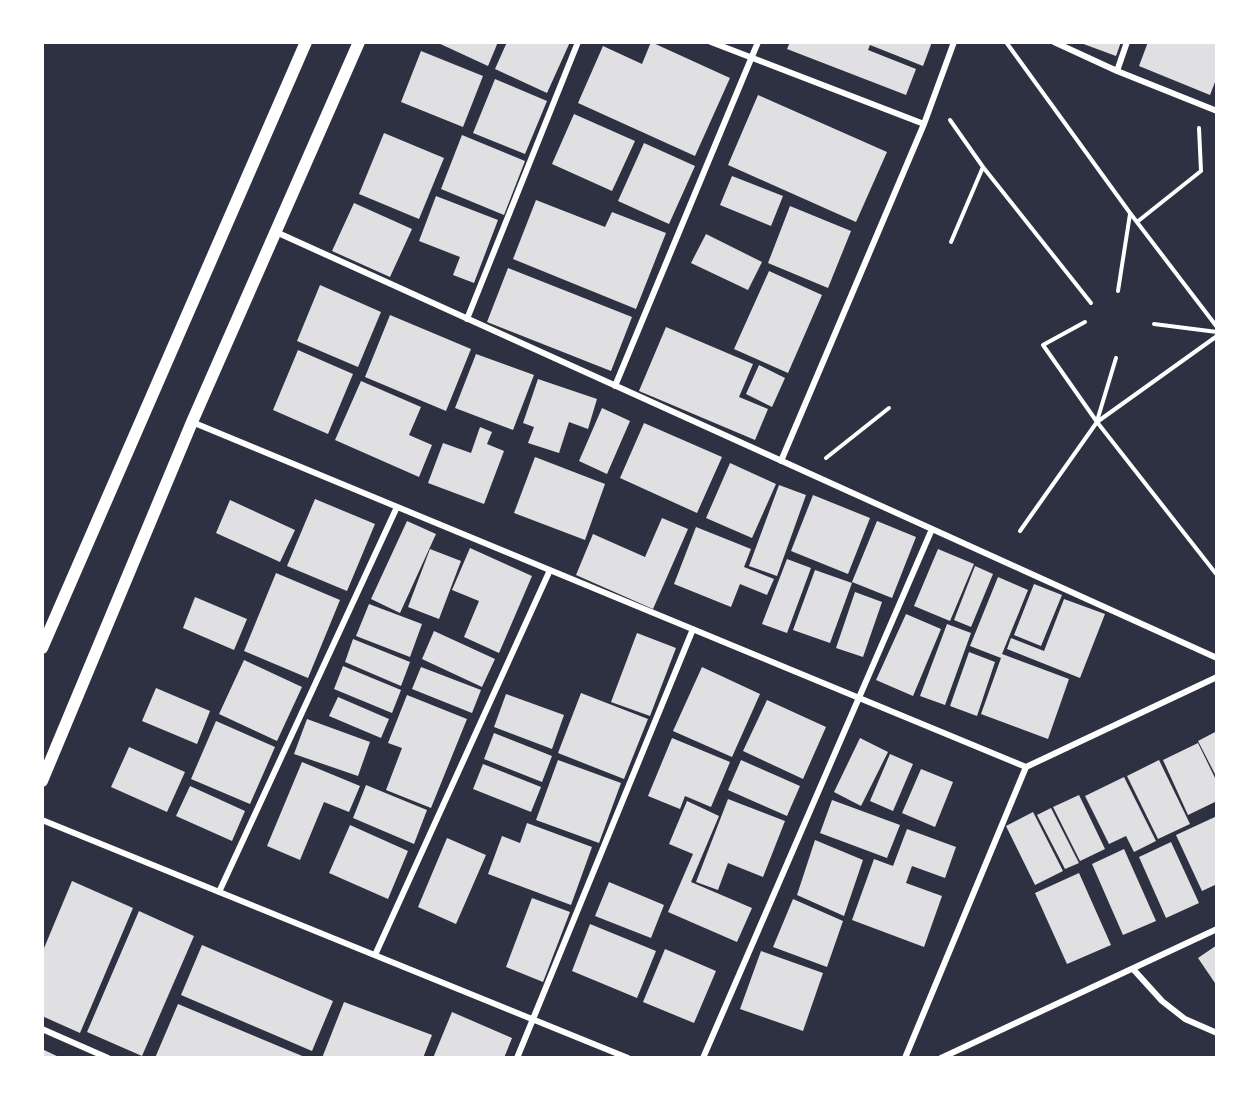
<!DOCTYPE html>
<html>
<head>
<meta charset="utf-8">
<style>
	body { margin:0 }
	#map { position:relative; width:1259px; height:1100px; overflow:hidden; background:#2d3142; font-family:"Asap Condensed",sans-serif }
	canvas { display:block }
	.frame { position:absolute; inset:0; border:44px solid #fff; pointer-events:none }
</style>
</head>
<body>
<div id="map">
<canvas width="1259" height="1100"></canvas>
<div class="frame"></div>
</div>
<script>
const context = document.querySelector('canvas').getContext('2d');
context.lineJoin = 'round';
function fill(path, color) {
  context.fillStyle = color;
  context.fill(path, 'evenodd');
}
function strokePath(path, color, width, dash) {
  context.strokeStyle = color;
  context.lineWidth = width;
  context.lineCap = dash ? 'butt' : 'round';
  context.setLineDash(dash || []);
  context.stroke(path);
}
const building = new Path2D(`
	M 436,42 L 498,42 L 488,66 Z
	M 507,42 L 570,42 L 547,93 L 495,69 Z
	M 651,42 L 730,78 L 695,156 L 578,103 L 603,46 L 642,64 Z
	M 790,42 L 932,42 L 923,66 L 870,45 L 868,50 L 916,69 L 906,95 L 787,49 Z
	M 1078,42 L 1121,42 L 1116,56 Z
	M 1148,42 L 1217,42 L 1217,77 L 1210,95 L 1139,66 Z
	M 421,51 L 483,76 L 463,127 L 401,102 Z
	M 495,79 L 547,101 L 525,154 L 473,133 Z
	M 758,95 L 887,152 L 856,222 L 728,165 Z
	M 574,114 L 635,141 L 612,191 L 552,164 Z
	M 384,133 L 444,158 L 419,219 L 359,194 Z
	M 462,135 L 525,161 L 504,215 L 441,189 Z
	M 644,143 L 695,166 L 669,224 L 618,201 Z
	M 732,176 L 783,196 L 771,226 L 720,205 Z
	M 436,196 L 498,220 L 474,283 L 453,275 L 460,257 L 419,241 Z
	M 536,200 L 605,227 L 612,212 L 666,233 L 636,309 L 513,259 Z
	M 354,203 L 412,229 L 390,277 L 332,251 Z
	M 790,206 L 851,231 L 828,288 L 768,263 Z
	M 706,234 L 762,262 L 748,290 L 691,263 Z
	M 508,268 L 632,317 L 611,371 L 487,322 Z
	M 769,271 L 822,295 L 788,373 L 734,349 Z
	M 320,285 L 381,312 L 358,367 L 297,341 Z
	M 390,315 L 471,349 L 446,411 L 365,377 Z
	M 666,327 L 753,364 L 739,397 L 768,409 L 755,440 L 639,391 Z
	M 298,350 L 353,374 L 328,434 L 273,410 Z
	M 476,354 L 534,375 L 513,430 L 455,408 Z
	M 759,365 L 785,378 L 772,407 L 746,394 Z
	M 538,379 L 597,399 L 588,429 L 569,422 L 559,453 L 528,443 L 534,427 L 523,423 Z
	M 361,381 L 421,407 L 409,435 L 432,445 L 419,477 L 335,440 Z
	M 602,408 L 630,421 L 607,474 L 579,461 Z
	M 644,423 L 722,457 L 697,513 L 620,478 Z
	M 480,427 L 492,432 L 487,444 L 504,451 L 484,504 L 428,483 L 443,443 L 471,453 Z
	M 535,457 L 605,484 L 585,540 L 514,513 Z
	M 730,463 L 776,484 L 752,538 L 706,518 Z
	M 779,485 L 806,495 L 777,576 L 749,566 Z
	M 813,495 L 870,518 L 848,574 L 791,551 Z
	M 315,499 L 375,524 L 347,591 L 287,566 Z
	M 230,500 L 295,530 L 280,562 L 216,533 Z
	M 662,518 L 688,529 L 653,609 L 576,575 L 593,534 L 645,557 Z
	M 407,521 L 436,534 L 400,613 L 371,599 Z
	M 877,521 L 916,537 L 892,598 L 852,582 Z
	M 696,527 L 751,549 L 744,567 L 774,579 L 767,595 L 740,584 L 731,607 L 674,584 Z
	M 470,548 L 532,576 L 499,653 L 464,637 L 479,601 L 452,590 Z
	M 430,549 L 461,561 L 439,619 L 408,607 Z
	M 938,549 L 974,564 L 950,621 L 914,606 Z
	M 787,559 L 811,568 L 787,633 L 762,624 Z
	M 975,566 L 993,574 L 971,627 L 954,620 Z
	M 815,570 L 852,583 L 830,643 L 793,630 Z
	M 276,573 L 340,600 L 308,678 L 244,651 Z
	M 998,577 L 1028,590 L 1002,654 L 1069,679 L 1048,739 L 981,714 L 1001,658 L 970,646 Z
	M 1034,584 L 1062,595 L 1041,646 L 1014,635 Z
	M 855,592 L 882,602 L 863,657 L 836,648 Z
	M 195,597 L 247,619 L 234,650 L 183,628 Z
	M 1064,599 L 1105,614 L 1080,678 L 1007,649 L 1011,638 L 1044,651 Z
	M 369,604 L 422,624 L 410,657 L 356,636 Z
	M 906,614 L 941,629 L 913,696 L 876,680 Z
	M 947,624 L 971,633 L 945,705 L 920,696 Z
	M 434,631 L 495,659 L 482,687 L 422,659 Z
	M 637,633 L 676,648 L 650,716 L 611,702 Z
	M 353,639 L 410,662 L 401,686 L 345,662 Z
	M 969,652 L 995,662 L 977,716 L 950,706 Z
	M 244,660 L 302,687 L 277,741 L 219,714 Z
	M 343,666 L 401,690 L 392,713 L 334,689 Z
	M 421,667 L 481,690 L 472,713 L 412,689 Z
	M 702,667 L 760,694 L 732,757 L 673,731 Z
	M 156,688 L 210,711 L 197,744 L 142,721 Z
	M 581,693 L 648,719 L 624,779 L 558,753 Z
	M 506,694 L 564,715 L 552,749 L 494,727 Z
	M 407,695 L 467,719 L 431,808 L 386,790 L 402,748 L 388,743 Z
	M 338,697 L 389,719 L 381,738 L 329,716 Z
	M 767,700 L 826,727 L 803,779 L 743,751 Z
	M 307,719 L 370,742 L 358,776 L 294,754 Z
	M 216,721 L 275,747 L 250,804 L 191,779 Z
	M 1217,731 L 1217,778 L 1198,741 Z
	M 494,733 L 552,756 L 542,782 L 484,759 Z
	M 672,738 L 730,762 L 711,807 L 685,796 L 680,809 L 648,796 Z
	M 860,738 L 888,752 L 861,806 L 834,792 Z
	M 1198,743 L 1217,782 L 1217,801 L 1188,815 L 1163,760 Z
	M 129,747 L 185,772 L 167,812 L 111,787 Z
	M 890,754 L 913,764 L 893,811 L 870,801 Z
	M 558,760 L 621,783 L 599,843 L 536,820 Z
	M 741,760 L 800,786 L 787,816 L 728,790 Z
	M 1159,760 L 1190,824 L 1158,839 L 1127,776 Z
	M 302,762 L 360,786 L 349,812 L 324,802 L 300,860 L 267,846 Z
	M 483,764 L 541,787 L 531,812 L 473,789 Z
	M 921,769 L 953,782 L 935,827 L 902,813 Z
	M 1124,777 L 1156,841 L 1134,852 L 1126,836 L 1109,844 L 1085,796 Z
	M 366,785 L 427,810 L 414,844 L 353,818 Z
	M 190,786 L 245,811 L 232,841 L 176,816 Z
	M 1079,795 L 1105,849 L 1080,861 L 1053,807 Z
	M 728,799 L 785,821 L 763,877 L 728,863 L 718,890 L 696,882 Z
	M 832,800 L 900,825 L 887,858 L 820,833 Z
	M 687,801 L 719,816 L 691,882 L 752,908 L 737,942 L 668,912 L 693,854 L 669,844 Z
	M 1051,808 L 1079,863 L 1065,869 L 1037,815 Z
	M 1033,812 L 1063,871 L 1035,885 L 1006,826 Z
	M 1217,816 L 1217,884 L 1202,891 L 1176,835 Z
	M 527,823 L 592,847 L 571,905 L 488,874 L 502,836 L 520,843 Z
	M 350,825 L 408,851 L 388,899 L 329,873 Z
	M 907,829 L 956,847 L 945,878 L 912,866 L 906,883 L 942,896 L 924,947 L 852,920 L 874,859 L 893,866 Z
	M 447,838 L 486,855 L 456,924 L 418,907 Z
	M 815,840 L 863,860 L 844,916 L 797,895 Z
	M 1171,842 L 1199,903 L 1166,918 L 1139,857 Z
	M 1124,849 L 1156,921 L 1123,935 L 1092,864 Z
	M 1079,873 L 1111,945 L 1067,964 L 1035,893 Z
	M 72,881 L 133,908 L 80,1033 L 42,1016 L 42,953 Z
	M 609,882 L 664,905 L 651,938 L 595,916 Z
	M 532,898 L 570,912 L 543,982 L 506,967 Z
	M 793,899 L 843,921 L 827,967 L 773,947 Z
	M 139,911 L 194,936 L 142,1056 L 87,1032 Z
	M 590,924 L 656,951 L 637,998 L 572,971 Z
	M 202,945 L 333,1001 L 312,1051 L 181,995 Z
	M 1217,945 L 1217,986 L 1198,958 Z
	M 665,949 L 716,971 L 694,1023 L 643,1002 Z
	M 761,951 L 823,973 L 803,1031 L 740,1009 Z
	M 344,1002 L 432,1035 L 423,1058 L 322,1058 Z
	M 178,1004 L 307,1058 L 155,1058 Z
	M 452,1012 L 512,1038 L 504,1058 L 433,1058 Z
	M 42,1049 L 61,1058 L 42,1058 Z`);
const path = new Path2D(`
	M 1006,42 L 1130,213 L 1217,327
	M 950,120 L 983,167 L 1091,303
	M 1137,222 L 1201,171 L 1199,128
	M 951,242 L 983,167
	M 1118,291 L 1130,214
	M 1085,322 L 1043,345 L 1097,422 L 1217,575
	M 1154,324 L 1217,332
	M 1097,421 L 1116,358
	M 826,458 L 889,408
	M 1020,531 L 1097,422 L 1217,336`);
const minor = new Path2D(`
	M 711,42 L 924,124
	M 1054,42 L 1117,71 L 1217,111
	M 1117,71 L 1127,42
	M 276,232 L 1217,658
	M 467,319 L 578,42
	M 615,386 L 758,42
	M 192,422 L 1026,767
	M 781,461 L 924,124 L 954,42
	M 1026,767 L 1217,677
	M 42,820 L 628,1058
	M 219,892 L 397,507
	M 375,955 L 550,570
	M 1133,969 L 1162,1001 L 1185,1019 L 1217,1033
	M 42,1029 L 108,1058
	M 517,1058 L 693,629
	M 703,1058 L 932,529
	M 905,1058 L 1026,767
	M 941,1058 L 1217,929`);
const secondary = new Path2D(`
	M 42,648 L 306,42
	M 42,781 L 192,422 L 359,42`);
fill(building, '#e0e0e3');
strokePath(path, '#fff', 4);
strokePath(minor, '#fff', 6);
strokePath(secondary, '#fff', 12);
</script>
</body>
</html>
